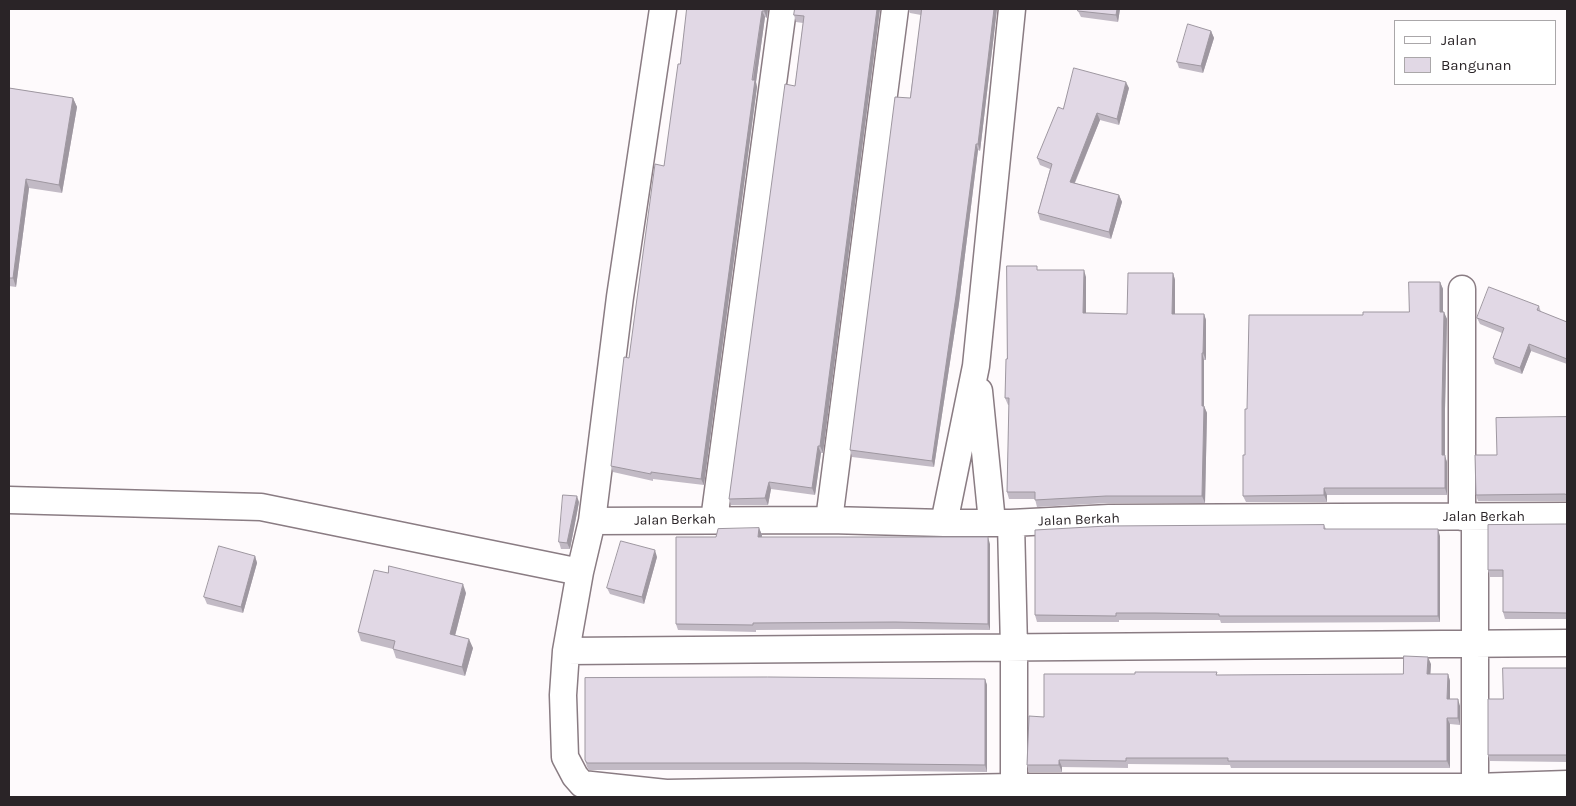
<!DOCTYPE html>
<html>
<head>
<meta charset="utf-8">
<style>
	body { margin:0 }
	#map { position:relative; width:1576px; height:806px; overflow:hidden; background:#fefafc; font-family:Karla,sans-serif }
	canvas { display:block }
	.frame { position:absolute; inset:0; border:10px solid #2a2427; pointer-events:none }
	.legend { position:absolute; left:1394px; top:20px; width:162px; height:65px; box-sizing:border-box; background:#fff; border:1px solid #aaa7a9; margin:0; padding:6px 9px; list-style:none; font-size:15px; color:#2a2427 }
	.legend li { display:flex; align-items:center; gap:10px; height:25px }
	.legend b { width:25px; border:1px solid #aaa7a9 }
</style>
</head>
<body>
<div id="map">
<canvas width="1576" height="806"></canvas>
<div class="frame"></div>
<ul class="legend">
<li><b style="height:6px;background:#fff"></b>Jalan</li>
<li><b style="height:14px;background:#e1d8e5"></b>Bangunan</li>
</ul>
</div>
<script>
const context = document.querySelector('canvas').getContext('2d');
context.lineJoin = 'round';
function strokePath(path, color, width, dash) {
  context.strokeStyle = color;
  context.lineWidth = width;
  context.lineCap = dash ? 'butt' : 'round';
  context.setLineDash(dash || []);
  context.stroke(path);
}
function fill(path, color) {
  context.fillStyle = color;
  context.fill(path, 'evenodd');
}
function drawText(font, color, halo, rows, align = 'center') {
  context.font = font + ' Karla,sans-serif';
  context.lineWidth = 4;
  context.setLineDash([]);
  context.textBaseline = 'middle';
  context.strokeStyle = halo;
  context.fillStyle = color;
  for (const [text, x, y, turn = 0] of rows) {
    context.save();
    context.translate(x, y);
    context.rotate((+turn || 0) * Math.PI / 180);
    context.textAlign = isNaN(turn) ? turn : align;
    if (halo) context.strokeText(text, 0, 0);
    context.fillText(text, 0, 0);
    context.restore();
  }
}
const minor = new Path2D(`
	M 663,9 L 620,297 L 592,521 L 580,572 L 566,651 L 563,695 L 565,757 L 575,776 L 582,784 L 666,793 L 1014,787 L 1475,787 L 1567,784
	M 979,391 L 992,522
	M 9,500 L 261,507 L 580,572
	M 1462,517 L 1462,289
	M 1475,517 L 1475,787
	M 714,520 L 783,9
	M 829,520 L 895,9
	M 592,521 L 829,520 L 944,523 L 1011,523 L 1109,518 L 1567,516
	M 944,523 L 976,366 L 1012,9
	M 1011,523 L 1014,648 L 1014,787
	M 566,651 L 1567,643`);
const wall = new Path2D(`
	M 687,9 L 768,9 L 767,18 L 765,17 L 756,82 L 757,87 L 704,485 L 653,479 L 653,481 L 613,472 L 611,466 L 629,358 L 664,166 L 680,64 Z
	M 795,9 L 880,9 L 823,453 L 821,453 L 815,495 L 771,489 L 768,505 L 731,505 L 729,499 L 795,86 L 803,23 L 796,22 L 794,15 Z
	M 908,9 L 997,9 L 980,151 L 978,150 L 959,303 L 934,467 L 852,457 L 850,450 L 910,98 L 921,15 L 910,13 Z
	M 1078,9 L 1120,9 L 1118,22 L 1081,17 L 1078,11 Z
	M 1211,31 L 1214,38 L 1203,73 L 1179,68 L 1177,62 Z
	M 9,88 L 73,98 L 77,107 L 62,193 L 29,188 L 16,287 L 9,286 Z
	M 1129,88 L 1119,125 L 1100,120 L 1075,183 L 1119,195 L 1122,202 L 1111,239 L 1040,220 L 1038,213 L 1050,169 L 1040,165 L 1037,158 Z
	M 1038,270 L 1086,277 L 1086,313 L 1127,314 L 1173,273 L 1175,280 L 1175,314 L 1204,314 L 1206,320 L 1206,360 L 1204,360 L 1204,406 L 1207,413 L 1205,503 L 1108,503 L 1037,507 L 1035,499 L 1009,499 L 1007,492 L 1009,405 L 1008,405 L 1005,398 L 1007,359 Z
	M 1440,282 L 1443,289 L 1443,312 L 1447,319 L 1445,409 L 1445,456 L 1447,462 L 1447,495 L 1327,495 L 1327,502 L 1246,502 L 1243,496 L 1247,409 L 1409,312 Z
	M 1539,306 L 1541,312 L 1567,322 L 1567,364 L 1531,351 L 1522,374 L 1495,364 L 1493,358 L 1502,333 L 1480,324 L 1477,318 Z
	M 1567,417 L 1567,501 L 1478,501 L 1476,495 L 1497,455 Z
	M 579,502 L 570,549 L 561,549 L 559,542 Z
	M 1565,524 L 1567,524 L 1567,619 L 1505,619 L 1503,612 L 1503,577 L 1490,577 L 1488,570 Z
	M 1324,525 L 1326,529 L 1440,536 L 1440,622 L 1221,623 L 1220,620 L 1119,620 L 1119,622 L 1037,622 L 1035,615 Z
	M 759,528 L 762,535 L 762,537 L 990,544 L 990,630 L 897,629 L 756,630 L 756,632 L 678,630 L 676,624 L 716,537 Z
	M 255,556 L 257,563 L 243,613 L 207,604 L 204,597 Z
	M 657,557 L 644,604 L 610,594 L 607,588 Z
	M 466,593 L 455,636 L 473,648 L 465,676 L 396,658 L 393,649 L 361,641 L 358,632 Z
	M 1431,664 L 1430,674 L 1448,674 L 1450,681 L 1450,699 L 1460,706 L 1460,725 L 1450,724 L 1450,768 L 1231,768 L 1230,765 L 1128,764 L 1128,768 L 1062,767 L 1062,772 L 1029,772 L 1027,765 L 1044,717 L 1217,675 L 1403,674 Z
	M 1567,668 L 1567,762 L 1490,761 L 1488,755 L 1503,699 Z
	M 985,679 L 987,685 L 987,772 L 807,770 L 589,770 L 587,767 L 585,760 Z`);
const shadedWall = new Path2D(`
	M 765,9 L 768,9 L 767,18 L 764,11 Z
	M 877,9 L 880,9 L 823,453 L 820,446 Z
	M 994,9 L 997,9 L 980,151 L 978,144 Z
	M 1117,9 L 1120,9 L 1118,22 L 1116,15 Z
	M 762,11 L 765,17 L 756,82 L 757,87 L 704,485 L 701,479 Z
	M 1211,31 L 1214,38 L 1203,73 L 1201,66 Z
	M 1126,82 L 1129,88 L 1119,125 L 1117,119 Z
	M 73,98 L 77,107 L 62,193 L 59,185 Z
	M 1097,113 L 1100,120 L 1072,189 L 1070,182 Z
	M 976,144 L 978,150 L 959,303 L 934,467 L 932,461 Z
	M 26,179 L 29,188 L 16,287 L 13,278 Z
	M 1119,195 L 1122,202 L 1111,239 L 1109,232 Z
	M 1084,270 L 1086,277 L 1086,320 L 1083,313 Z
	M 1173,273 L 1175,280 L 1175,320 L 1172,314 Z
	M 1440,282 L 1443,289 L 1443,319 L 1440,312 Z
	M 1444,312 L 1447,319 L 1445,409 L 1445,456 L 1447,462 L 1447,495 L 1445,488 L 1442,455 L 1442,402 Z
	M 1204,314 L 1206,320 L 1206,360 L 1203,353 Z
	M 1529,344 L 1531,351 L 1522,374 L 1520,368 Z
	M 1202,353 L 1204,360 L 1204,413 L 1202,406 Z
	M 1204,406 L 1207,413 L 1205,503 L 1202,496 Z
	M 818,446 L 821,453 L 815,495 L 812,488 Z
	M 769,482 L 771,489 L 768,505 L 765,498 Z
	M 1324,488 L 1327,495 L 1327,502 L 1324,495 Z
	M 577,496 L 579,502 L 570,549 L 567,543 Z
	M 759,528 L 762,535 L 760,544 L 758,537 Z
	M 1438,529 L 1440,536 L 1440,622 L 1438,616 Z
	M 988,537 L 990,544 L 990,630 L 988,624 Z
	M 655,550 L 657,557 L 644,604 L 642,597 Z
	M 255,556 L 257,563 L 243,613 L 241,607 Z
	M 463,584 L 466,593 L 453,643 L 450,634 Z
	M 469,639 L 473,648 L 465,676 L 462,667 Z
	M 1428,657 L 1431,664 L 1430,681 L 1427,674 Z
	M 1448,674 L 1450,681 L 1450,706 L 1447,699 Z
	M 985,679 L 987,685 L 987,772 L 985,765 Z
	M 1458,699 L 1460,706 L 1460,725 L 1458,718 Z
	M 1447,718 L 1450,724 L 1450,768 L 1447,761 Z
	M 1059,760 L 1062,767 L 1062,772 L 1059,765 Z`);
const building = new Path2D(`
	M 687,9 L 765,9 L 764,11 L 762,11 L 752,80 L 755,80 L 701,479 L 651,472 L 651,474 L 611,466 L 624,357 L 629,358 L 655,164 L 664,166 L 678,64 L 680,64 Z
	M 795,9 L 877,9 L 820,446 L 818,446 L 812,488 L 769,482 L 765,498 L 729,499 L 785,84 L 795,86 L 804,16 L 794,15 Z
	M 922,9 L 994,9 L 978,144 L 976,144 L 956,296 L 932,461 L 850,450 L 895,97 L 910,98 Z
	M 1078,9 L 1117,9 L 1116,15 L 1078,11 Z
	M 1188,24 L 1211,31 L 1201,66 L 1177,62 Z
	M 1074,68 L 1126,82 L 1117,119 L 1097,113 L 1070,182 L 1119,195 L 1109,232 L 1038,213 L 1052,164 L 1037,158 L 1058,107 L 1063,109 Z
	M 9,88 L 73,98 L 59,185 L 26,179 L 13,278 L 9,278 Z
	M 1007,266 L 1037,266 L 1037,270 L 1084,270 L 1083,313 L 1089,313 L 1127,314 L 1128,273 L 1173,273 L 1172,314 L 1204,314 L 1203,353 L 1202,353 L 1202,406 L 1204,406 L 1202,496 L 1106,496 L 1035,500 L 1035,492 L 1007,492 L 1009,398 L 1005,398 L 1006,359 L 1007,359 Z
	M 1409,282 L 1440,282 L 1440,312 L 1444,312 L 1442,402 L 1442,455 L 1445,455 L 1445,488 L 1324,488 L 1324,495 L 1243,496 L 1243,455 L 1245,455 L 1245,409 L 1247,409 L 1249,315 L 1363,315 L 1363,312 L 1409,312 Z
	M 1489,287 L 1539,306 L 1537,310 L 1567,322 L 1567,359 L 1529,344 L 1520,368 L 1493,358 L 1504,328 L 1477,318 Z
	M 1567,417 L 1567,495 L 1565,494 L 1476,495 L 1475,455 L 1497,455 L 1496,418 Z
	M 563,495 L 577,496 L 567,543 L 559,542 Z
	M 1565,524 L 1567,524 L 1567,613 L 1503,612 L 1503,570 L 1488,570 L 1488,525 Z
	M 1324,525 L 1324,529 L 1438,529 L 1438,616 L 1219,616 L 1219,614 L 1155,613 L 1116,613 L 1116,616 L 1035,615 L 1035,530 L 1107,526 Z
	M 759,528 L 758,537 L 988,537 L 988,624 L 895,622 L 753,623 L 753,625 L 676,624 L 676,537 L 716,537 L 718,529 Z
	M 621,541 L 655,550 L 642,597 L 607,588 Z
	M 219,546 L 255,556 L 241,607 L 204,597 Z
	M 389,566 L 463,584 L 450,634 L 469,639 L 462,667 L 393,649 L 395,641 L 358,632 L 374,570 L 388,573 Z
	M 1404,656 L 1428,657 L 1427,674 L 1448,674 L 1447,699 L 1458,699 L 1458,718 L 1447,718 L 1447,761 L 1228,761 L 1228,758 L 1126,758 L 1126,761 L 1059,760 L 1059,765 L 1027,765 L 1029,716 L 1044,717 L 1044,674 L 1135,674 L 1135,672 L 1217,672 L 1216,675 L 1403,674 Z
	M 1503,668 L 1567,668 L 1567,755 L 1488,755 L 1488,699 L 1503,699 Z
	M 768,677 L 985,679 L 985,765 L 804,763 L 587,763 L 585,760 L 585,678 Z`);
const streetNames = [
	["Jalan Berkah",1484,517],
	["Jalan Berkah",675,520,-1],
	["Jalan Berkah",1079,520,-2]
];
strokePath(minor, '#8a7c83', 29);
strokePath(minor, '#fff', 26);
fill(wall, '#c2bac5');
fill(shadedWall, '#9e97a0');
fill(building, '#e1d8e5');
strokePath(building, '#9e97a0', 1);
drawText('14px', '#2a2427', '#fff', streetNames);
</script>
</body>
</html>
